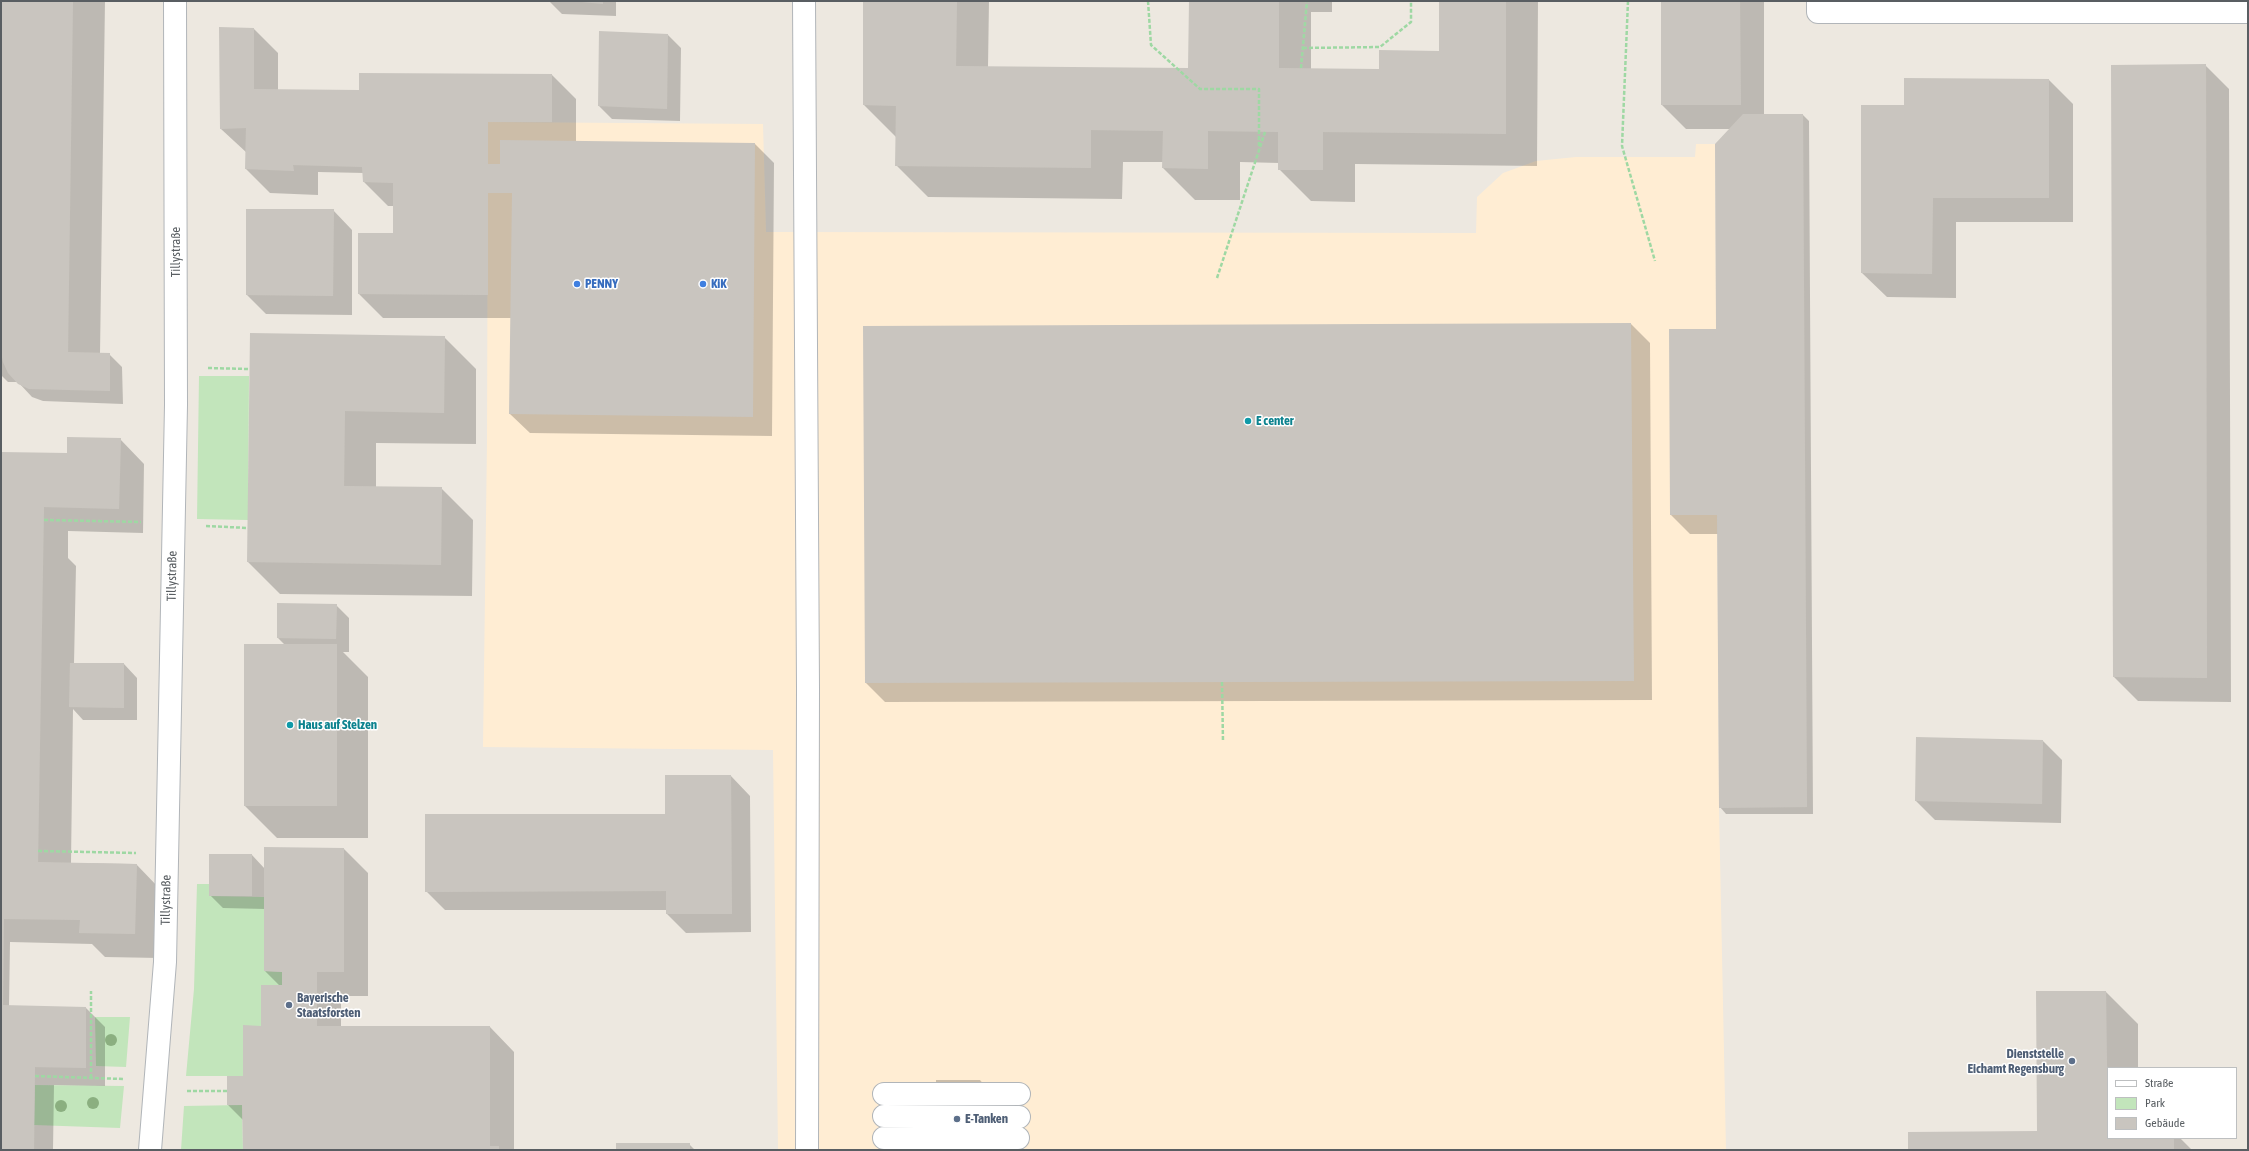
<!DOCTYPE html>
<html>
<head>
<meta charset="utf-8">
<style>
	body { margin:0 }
	#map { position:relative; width:2249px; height:1151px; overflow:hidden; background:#ede8e0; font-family:"Asap Condensed",sans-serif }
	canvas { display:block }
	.frame { position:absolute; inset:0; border:2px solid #595e62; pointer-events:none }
	.legend { position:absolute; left:2107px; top:1067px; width:130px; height:72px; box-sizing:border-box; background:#fff; border:1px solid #bdbfc0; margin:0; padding:5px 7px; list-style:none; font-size:12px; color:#595e62 }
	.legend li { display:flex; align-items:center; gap:8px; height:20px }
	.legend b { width:20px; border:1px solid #bdbfc0 }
</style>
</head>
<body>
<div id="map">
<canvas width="2249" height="1151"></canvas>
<div class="frame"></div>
<ul class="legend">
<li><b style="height:5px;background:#fff"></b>Straße</li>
<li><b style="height:11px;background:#c2e5bb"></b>Park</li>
<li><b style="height:11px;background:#c9c5bf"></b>Gebäude</li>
</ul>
</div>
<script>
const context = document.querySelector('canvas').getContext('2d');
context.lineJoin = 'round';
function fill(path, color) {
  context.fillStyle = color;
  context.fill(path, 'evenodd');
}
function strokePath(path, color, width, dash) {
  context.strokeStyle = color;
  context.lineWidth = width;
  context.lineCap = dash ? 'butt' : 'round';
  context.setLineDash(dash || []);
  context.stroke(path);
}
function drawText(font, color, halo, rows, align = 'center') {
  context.font = font + ' "Asap Condensed",sans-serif';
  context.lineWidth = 3;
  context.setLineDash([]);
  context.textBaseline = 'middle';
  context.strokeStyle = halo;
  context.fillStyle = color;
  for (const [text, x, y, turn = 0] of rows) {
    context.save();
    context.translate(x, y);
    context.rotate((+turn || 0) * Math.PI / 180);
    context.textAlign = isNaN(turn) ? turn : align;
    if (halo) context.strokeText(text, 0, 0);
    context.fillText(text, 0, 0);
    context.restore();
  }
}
const commercial = new Path2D(`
	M 488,122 L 763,124 L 766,232 L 1476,233 L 1477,197 L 1503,173 L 1536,161 L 1576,157 L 1695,157 L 1696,144 L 1715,144 L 1719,808 L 1726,1150 L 778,1150 L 773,750 L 483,747 L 487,441 Z`);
const green = new Path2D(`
	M 199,376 L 249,376 L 248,520 L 197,519 Z
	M 197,884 L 209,884 L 209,896 L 264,897 L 264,971 L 282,972 L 282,985 L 261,1026 L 243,1026 L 243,1076 L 186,1076 L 194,989 Z
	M 95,1017 L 130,1017 L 126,1067 L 96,1066 Z
	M 35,1085 L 124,1086 L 120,1128 L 34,1125 Z
	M 242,1105 L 243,1150 L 181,1150 L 184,1106 Z`);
const shadow = new Path2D(`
	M 1,1 L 105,1 L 100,354 L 109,354 L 122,367 L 123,404 L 43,401 L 32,397 L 18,382 L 8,382 L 1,375 Z
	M 549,1 L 616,1 L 616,16 L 562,14 Z
	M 864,1 L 989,1 L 988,67 L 1189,69 L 1190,1 L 1332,1 L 1332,12 L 1311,12 L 1311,70 L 1380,70 L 1440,52 L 1440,1 L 1538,1 L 1537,166 L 1355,164 L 1355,202 L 1311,201 L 1279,169 L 1279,163 L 1240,162 L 1240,200 L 1195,200 L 1163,168 L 1163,162 L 1123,162 L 1122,199 L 928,197 L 896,165 L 896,137 L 864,105 Z
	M 1662,1 L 1764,1 L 1764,115 L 1803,115 L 1809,121 L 1813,814 L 1726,814 L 1720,807 L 1718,534 L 1690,534 L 1671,515 L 1717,331 L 1730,129 L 1686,129 L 1662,105 Z
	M 254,29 L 278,53 L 278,90 L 360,90 L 552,75 L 576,99 L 576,142 L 755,144 L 774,163 L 772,436 L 530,433 L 510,414 L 511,318 L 383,318 L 359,294 L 359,234 L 394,234 L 394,206 L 388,206 L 364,182 L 364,173 L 318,172 L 318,195 L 270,193 L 246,169 L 247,153 L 221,129 Z
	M 668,35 L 681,48 L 680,121 L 612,119 L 599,106 Z
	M 2205,65 L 2229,89 L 2231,702 L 2138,701 L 2114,677 L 2112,66 Z
	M 2049,80 L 2073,104 L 2073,222 L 1956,222 L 1956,298 L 1887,297 L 1862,273 L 1905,106 Z
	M 333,210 L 352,230 L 352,315 L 266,314 L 247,295 Z
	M 1631,324 L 1650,343 L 1652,700 L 885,702 L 866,683 Z
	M 251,334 L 444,337 L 476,369 L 476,444 L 376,443 L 376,487 L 441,488 L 473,520 L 472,596 L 280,594 L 248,562 Z
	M 120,439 L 144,464 L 143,533 L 68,531 L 68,558 L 76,566 L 74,664 L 124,664 L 137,678 L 137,720 L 83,720 L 73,709 L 71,863 L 136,864 L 160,889 L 159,958 L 105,957 L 92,944 L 10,942 L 9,1006 L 86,1008 L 105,1027 L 105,1086 L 54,1085 L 53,1150 L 1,1150 L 1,453 L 68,454 Z
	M 336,605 L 349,618 L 349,652 L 343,652 L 368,677 L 368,838 L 277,838 L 245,806 L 285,645 L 278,638 Z
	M 2043,741 L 2062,760 L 2061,823 L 1935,820 L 1916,801 Z
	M 731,776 L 750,796 L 751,932 L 686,933 L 667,914 L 667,910 L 445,910 L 426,891 L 666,815 Z
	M 344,849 L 368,873 L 368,996 L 341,996 L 341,1027 L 490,1027 L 514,1052 L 514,1150 L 244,1150 L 244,1121 L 228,1105 L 244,1077 L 262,1027 L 280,986 L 265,971 L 265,909 L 223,908 L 210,895 L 252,855 L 265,869 Z
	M 2106,992 L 2138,1024 L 2138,1068 L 2108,1068 L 2108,1138 L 2180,1138 L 2192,1150 L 1909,1150 L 2038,1132 Z
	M 936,1080 L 980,1080 L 986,1087 L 985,1150 L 936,1150 Z
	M 689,1144 L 695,1150 L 617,1150 Z`);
const building = new Path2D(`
	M 1,1 L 73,1 L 68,352 L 110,353 L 110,391 L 29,389 L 18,384 L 8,373 L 3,362 L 1,352 Z
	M 572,1 L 603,1 L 603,4 Z
	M 863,1 L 957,1 L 956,66 L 1188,68 L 1189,1 L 1279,1 L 1279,68 L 1379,69 L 1379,50 L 1439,51 L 1439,1 L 1506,1 L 1506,134 L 1323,132 L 1323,170 L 1278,170 L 1278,132 L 1208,131 L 1208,169 L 1162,168 L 1163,131 L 1091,130 L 1091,168 L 895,166 L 896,106 L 863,105 Z
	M 1661,1 L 1740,1 L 1741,105 L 1661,105 Z
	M 219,27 L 254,28 L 254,89 L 359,90 L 359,73 L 552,74 L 552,122 L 488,122 L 488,164 L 500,164 L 500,140 L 755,143 L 753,417 L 509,414 L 512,193 L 488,193 L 488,295 L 358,294 L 358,233 L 393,233 L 393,183 L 363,182 L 362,167 L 293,165 L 294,171 L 245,169 L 246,128 L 220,129 Z
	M 599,31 L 668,34 L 667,109 L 598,106 Z
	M 2206,64 L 2207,678 L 2113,677 L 2111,65 Z
	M 1904,78 L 2049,79 L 2049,198 L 1933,198 L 1932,274 L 1861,273 L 1861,105 L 1904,105 Z
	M 1743,114 L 1803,114 L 1807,807 L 1719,808 L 1717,515 L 1670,515 L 1669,329 L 1716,329 L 1715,144 Z
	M 246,209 L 334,209 L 333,296 L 246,295 Z
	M 1631,323 L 1634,681 L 865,683 L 863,326 Z
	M 250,333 L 445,336 L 444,413 L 345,411 L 344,486 L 442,487 L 441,565 L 247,562 Z
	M 67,437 L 121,438 L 119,509 L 44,507 L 38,862 L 137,864 L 135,934 L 79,933 L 80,920 L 4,919 L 3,1005 L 86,1007 L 86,1068 L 35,1067 L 34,1150 L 1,1150 L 1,452 L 67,453 Z
	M 277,603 L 337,604 L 336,639 L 277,638 Z
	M 244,644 L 337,644 L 337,806 L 244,806 Z
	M 70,663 L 124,663 L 124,708 L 69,707 Z
	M 1916,737 L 2043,740 L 2042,804 L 1915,801 Z
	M 665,775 L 731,775 L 732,914 L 666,914 L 666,891 L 425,892 L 425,814 L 665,814 Z
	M 264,847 L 344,848 L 344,972 L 317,972 L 317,1026 L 490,1026 L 490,1146 L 499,1146 L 499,1150 L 243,1150 L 242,1105 L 227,1105 L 227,1076 L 243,1076 L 243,1025 L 261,1026 L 261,985 L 282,985 L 282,972 L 264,971 Z
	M 209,854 L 252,854 L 252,896 L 209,896 Z
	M 2036,991 L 2106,991 L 2108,1138 L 2174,1138 L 2174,1150 L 1908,1150 L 1908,1132 L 2037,1131 Z
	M 616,1143 L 690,1143 L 690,1150 L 616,1150 Z`);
const path = new Path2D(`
	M 1148,1 L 1151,45 L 1200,89 L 1259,89 L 1259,148
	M 1628,1 L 1622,146 L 1655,261
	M 1303,48 L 1380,47 L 1411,22 L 1411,1
	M 1301,68 L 1307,1
	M 1217,278 L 1265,132
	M 208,368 L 249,369
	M 44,520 L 141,522
	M 206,526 L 248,528
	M 1222,682 L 1223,742
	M 38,851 L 136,853
	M 35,1076 L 124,1079
	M 91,1078 L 91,991
	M 187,1091 L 227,1091`);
const minor = new Path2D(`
	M 804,1 L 808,689 L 807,1150
	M 1818,1 L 1818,12 L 2248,12
	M 884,1094 L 1019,1094
	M 884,1116 L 1019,1117
	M 884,1138 L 1018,1138
	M 150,1150 L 165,962 L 176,405 L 175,1`);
const trees = [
	[111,1040],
	[93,1103],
	[61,1106]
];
const markers = [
	[577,284,4,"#3f7fe0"],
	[703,284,4,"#3f7fe0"],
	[1248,421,4,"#0f9aa8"],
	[290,725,4,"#0f9aa8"],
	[289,1005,4,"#5c6f8a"],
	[2072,1061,4,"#5c6f8a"],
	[957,1119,4,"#5c6f8a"]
];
const streetNames = [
	["Tillystraße",176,252,-90],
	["Tillystraße",172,576,-89],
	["Tillystraße",166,900,-89]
];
const shopNames = [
	["PENNY",585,284],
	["KiK",711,284]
];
const cultureNames = [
	["E center",1256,421],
	["Haus auf Stelzen",298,725]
];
const serviceNames = [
	["Bayerische",297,998],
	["Staatsforsten",297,1013],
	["Dienststelle",2064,1054,"right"],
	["Eichamt Regensburg",2064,1069,"right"],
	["E-Tanken",965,1119]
];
fill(commercial, '#ffedd3');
fill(green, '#c2e5bb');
fill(shadow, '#0003');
fill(building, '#c9c5bf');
strokePath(minor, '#b1b5b9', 24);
strokePath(path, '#9ed8a3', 2.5, [4, 2]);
strokePath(minor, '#fff', 22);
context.fillStyle = '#8baf80';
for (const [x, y] of trees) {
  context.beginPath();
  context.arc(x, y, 6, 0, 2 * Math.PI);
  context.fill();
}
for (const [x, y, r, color] of markers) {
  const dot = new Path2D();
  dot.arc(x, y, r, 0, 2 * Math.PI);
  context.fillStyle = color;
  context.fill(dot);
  strokePath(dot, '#fff', 1.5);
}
drawText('13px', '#595e62', '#fff', streetNames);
drawText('bold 13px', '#366cbe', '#fff', shopNames, 'left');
drawText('bold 13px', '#0d838f', '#fff', cultureNames, 'left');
drawText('bold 13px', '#4e5e75', '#fff', serviceNames, 'left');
</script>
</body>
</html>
